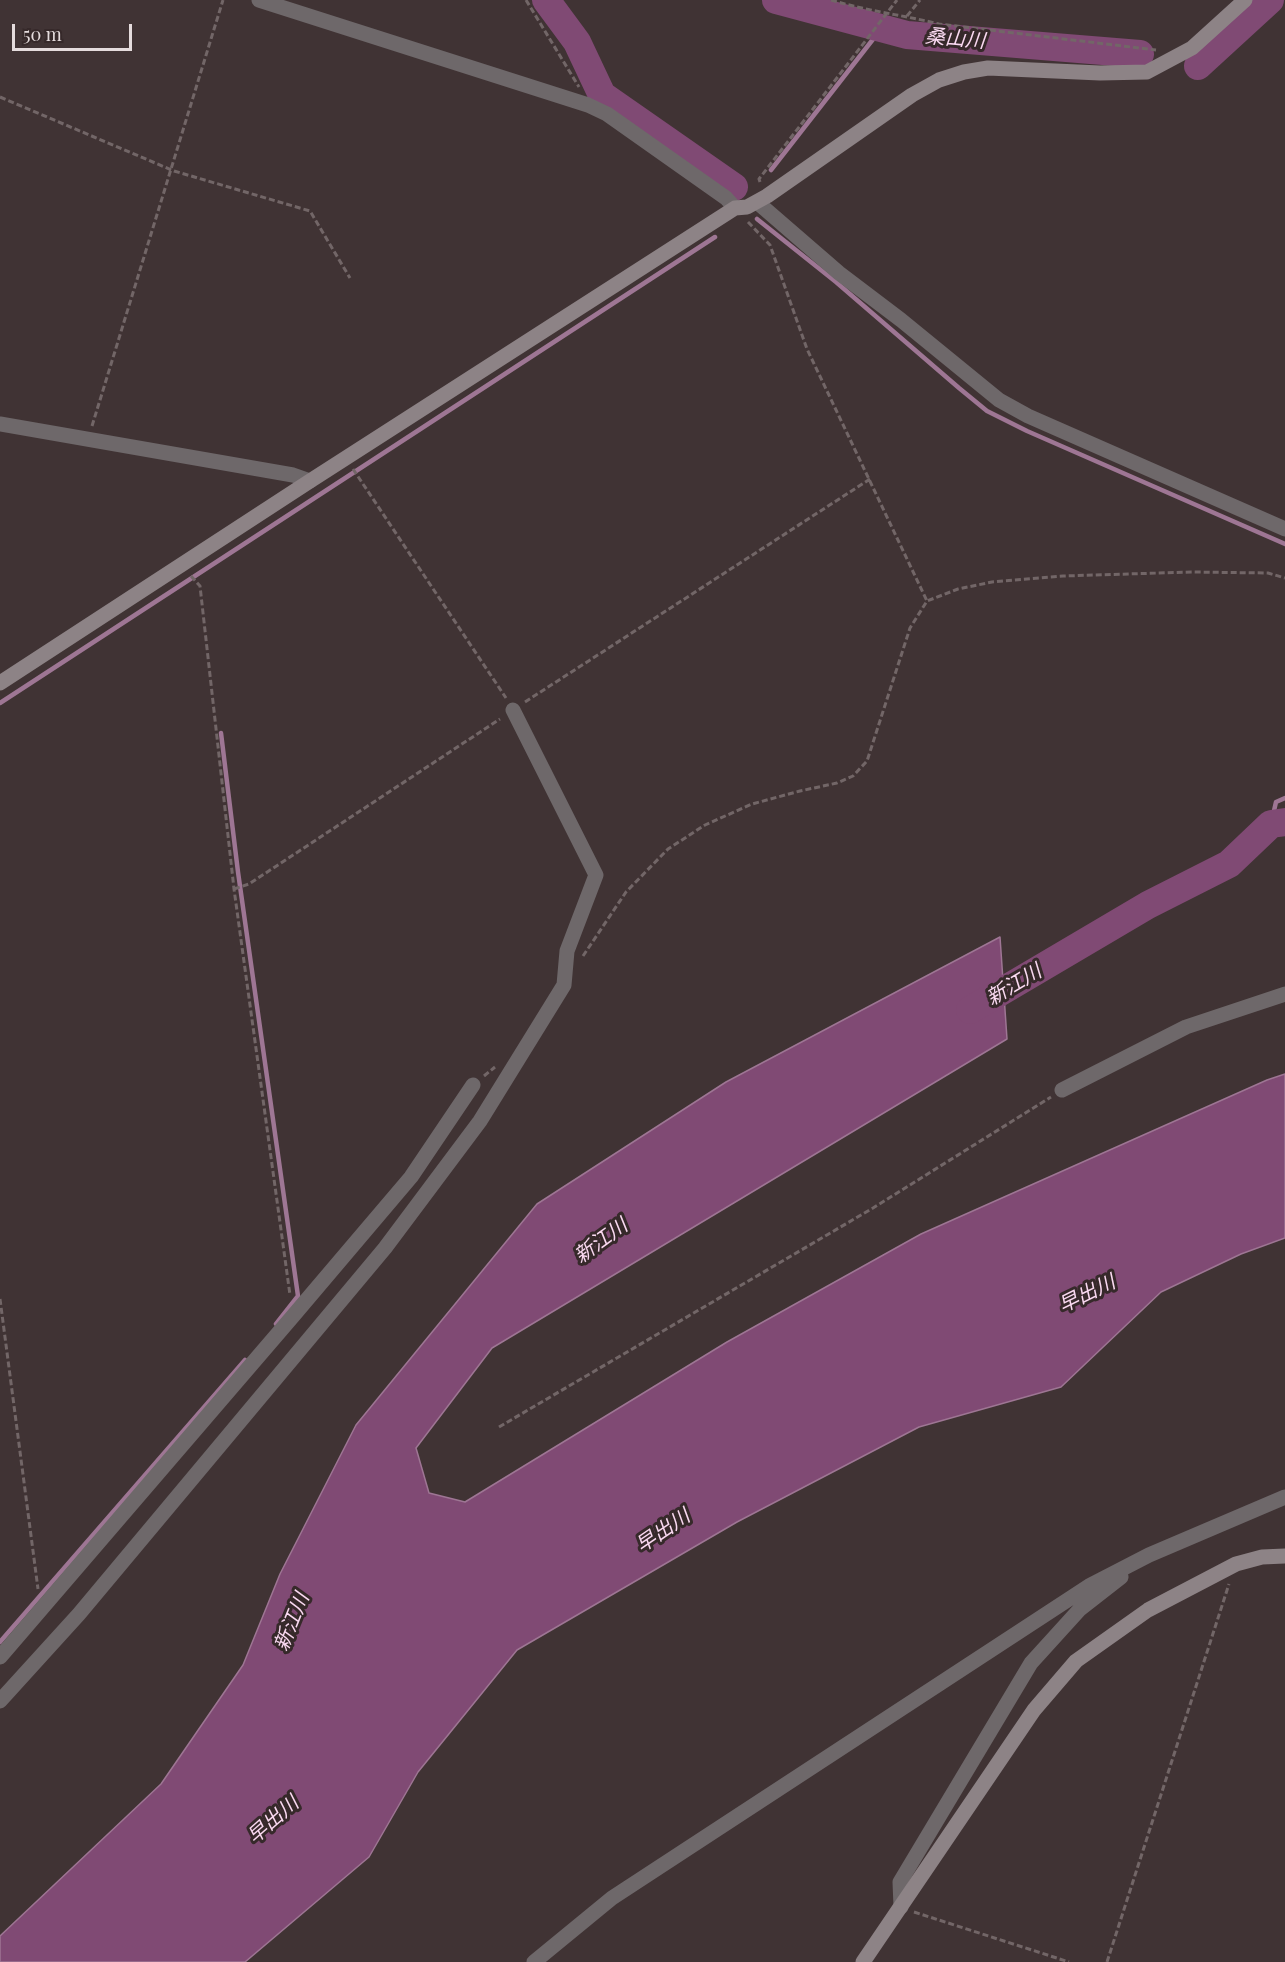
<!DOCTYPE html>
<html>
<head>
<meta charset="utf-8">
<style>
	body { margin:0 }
	#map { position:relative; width:1285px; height:1962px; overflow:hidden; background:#403334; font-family:"Playfair Display",serif }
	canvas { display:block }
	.scale { position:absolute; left:12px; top:24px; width:120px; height:27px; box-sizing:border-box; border:3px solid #e5dcdd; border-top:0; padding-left:8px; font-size:18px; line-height:21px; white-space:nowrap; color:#e5dcdd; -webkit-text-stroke:4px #36292a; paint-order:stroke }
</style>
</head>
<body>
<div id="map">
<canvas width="1285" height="1962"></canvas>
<div class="scale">50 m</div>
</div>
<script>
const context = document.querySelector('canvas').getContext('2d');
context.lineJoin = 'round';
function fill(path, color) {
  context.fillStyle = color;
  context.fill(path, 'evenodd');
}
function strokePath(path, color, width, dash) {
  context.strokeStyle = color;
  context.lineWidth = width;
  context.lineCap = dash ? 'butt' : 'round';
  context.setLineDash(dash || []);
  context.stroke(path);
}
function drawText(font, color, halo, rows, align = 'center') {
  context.font = font + ' "Playfair Display","Noto Sans JP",serif';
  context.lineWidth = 6;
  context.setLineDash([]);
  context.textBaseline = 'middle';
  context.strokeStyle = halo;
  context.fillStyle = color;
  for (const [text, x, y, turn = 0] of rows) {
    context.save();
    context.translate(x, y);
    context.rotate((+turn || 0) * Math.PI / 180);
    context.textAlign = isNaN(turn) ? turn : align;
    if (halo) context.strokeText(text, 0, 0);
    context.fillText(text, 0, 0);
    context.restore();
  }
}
const water = new Path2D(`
	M 1000,937 L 1007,1039 L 492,1348 L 416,1448 L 429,1493 L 465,1502 L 727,1342 L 921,1234 L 1267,1080 L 1285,1074 L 1285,1238 L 1241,1254 L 1161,1292 L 1061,1387 L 919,1427 L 737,1522 L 517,1650 L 418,1772 L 369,1857 L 245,1962 L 0,1962 L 0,1936 L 161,1784 L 243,1665 L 280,1574 L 356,1425 L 537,1204 L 726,1082 Z`);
const stream = new Path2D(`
	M 771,170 L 881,29
	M 757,219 L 836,282 L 959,388 L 987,411 L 1027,431 L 1285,544
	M 0,703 L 715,237
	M 221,733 L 238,872 L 298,1296 L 276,1324
	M 1271,824 L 1276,802 L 1285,798
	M 0,1642 L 245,1360`);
const river = new Path2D(`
	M 546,0 L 577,42 L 602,95 L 734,187
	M 776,0 L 907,35 L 1140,54
	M 1198,66 L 1270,0
	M 970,1010 L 1148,905 L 1229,864 L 1271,824 L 1285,822`);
const path = new Path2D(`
	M 526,0 L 579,87
	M 831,0 C 867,11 903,15 939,24 L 1156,50
	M 907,16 L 920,0
	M 0,97 L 174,171 L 310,211 L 350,278
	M 760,182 L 759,179 L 897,0
	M 748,222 L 770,245 L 807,349 L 927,601
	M 92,426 L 223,0
	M 353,469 L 506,698
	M 191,576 L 200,586 L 234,889 L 290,1295
	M 525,702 L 870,479
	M 234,889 L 249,884 L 500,719
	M 583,956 L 626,892 L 668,849 L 705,825 L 752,804 L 800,791 L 837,783 L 853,776 L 867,761 L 910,628 L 927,601 L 958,589 L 992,582 L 1063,576 L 1192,572 L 1268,573 L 1285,578
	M 484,1076 L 495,1067
	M 0,1299 L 38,1589
	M 499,1427 L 873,1208 L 1051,1097
	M 914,1912 L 1069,1962
	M 1107,1962 L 1229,1584`);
const street = new Path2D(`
	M 259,0 L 588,105 L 607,114 L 726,198 L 735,208
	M 757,202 L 839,273 L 901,320 L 999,400 L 1028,416 L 1285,529
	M 0,424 L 293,475 L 310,481
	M 1062,1090 L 1186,1027 L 1285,994
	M 0,1657 L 293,1316 L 411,1177 L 473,1085
	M 0,1701 L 79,1614 L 385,1248 L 480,1121 L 564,985 L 567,951 L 596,875 L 513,710
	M 901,1907 L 900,1882 L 1031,1663 L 1080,1609 L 1121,1577
	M 534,1962 L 612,1898 L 1089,1586 L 1149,1555 L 1285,1497`);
const secondary = new Path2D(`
	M 0,683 L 310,481 L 735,208 L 747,207 L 767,196 L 912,95 L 939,80 L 964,72 L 988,68 L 1100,73 L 1147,72 L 1192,48 L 1245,0
	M 863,1962 L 1034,1710 L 1076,1661 L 1148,1610 L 1236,1564 L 1262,1557 L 1285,1556`);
const waterNames = [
	["桑山川",955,39,5],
	["新江川",1014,985,-31],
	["新江川",601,1241,-36],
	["早出川",1087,1294,-26],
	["早出川",663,1531,-34],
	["新江川",292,1622,-68],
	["早出川",273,1820,-41]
];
fill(water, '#804a74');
strokePath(water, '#9e7694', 1.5);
strokePath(stream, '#9e7694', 4.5);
strokePath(river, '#804a74', 28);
strokePath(path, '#726667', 3, [6, 3]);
strokePath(street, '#6e686a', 15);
strokePath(secondary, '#8d8386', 15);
drawText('italic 20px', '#fad9f1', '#36292a', waterNames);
</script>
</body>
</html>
